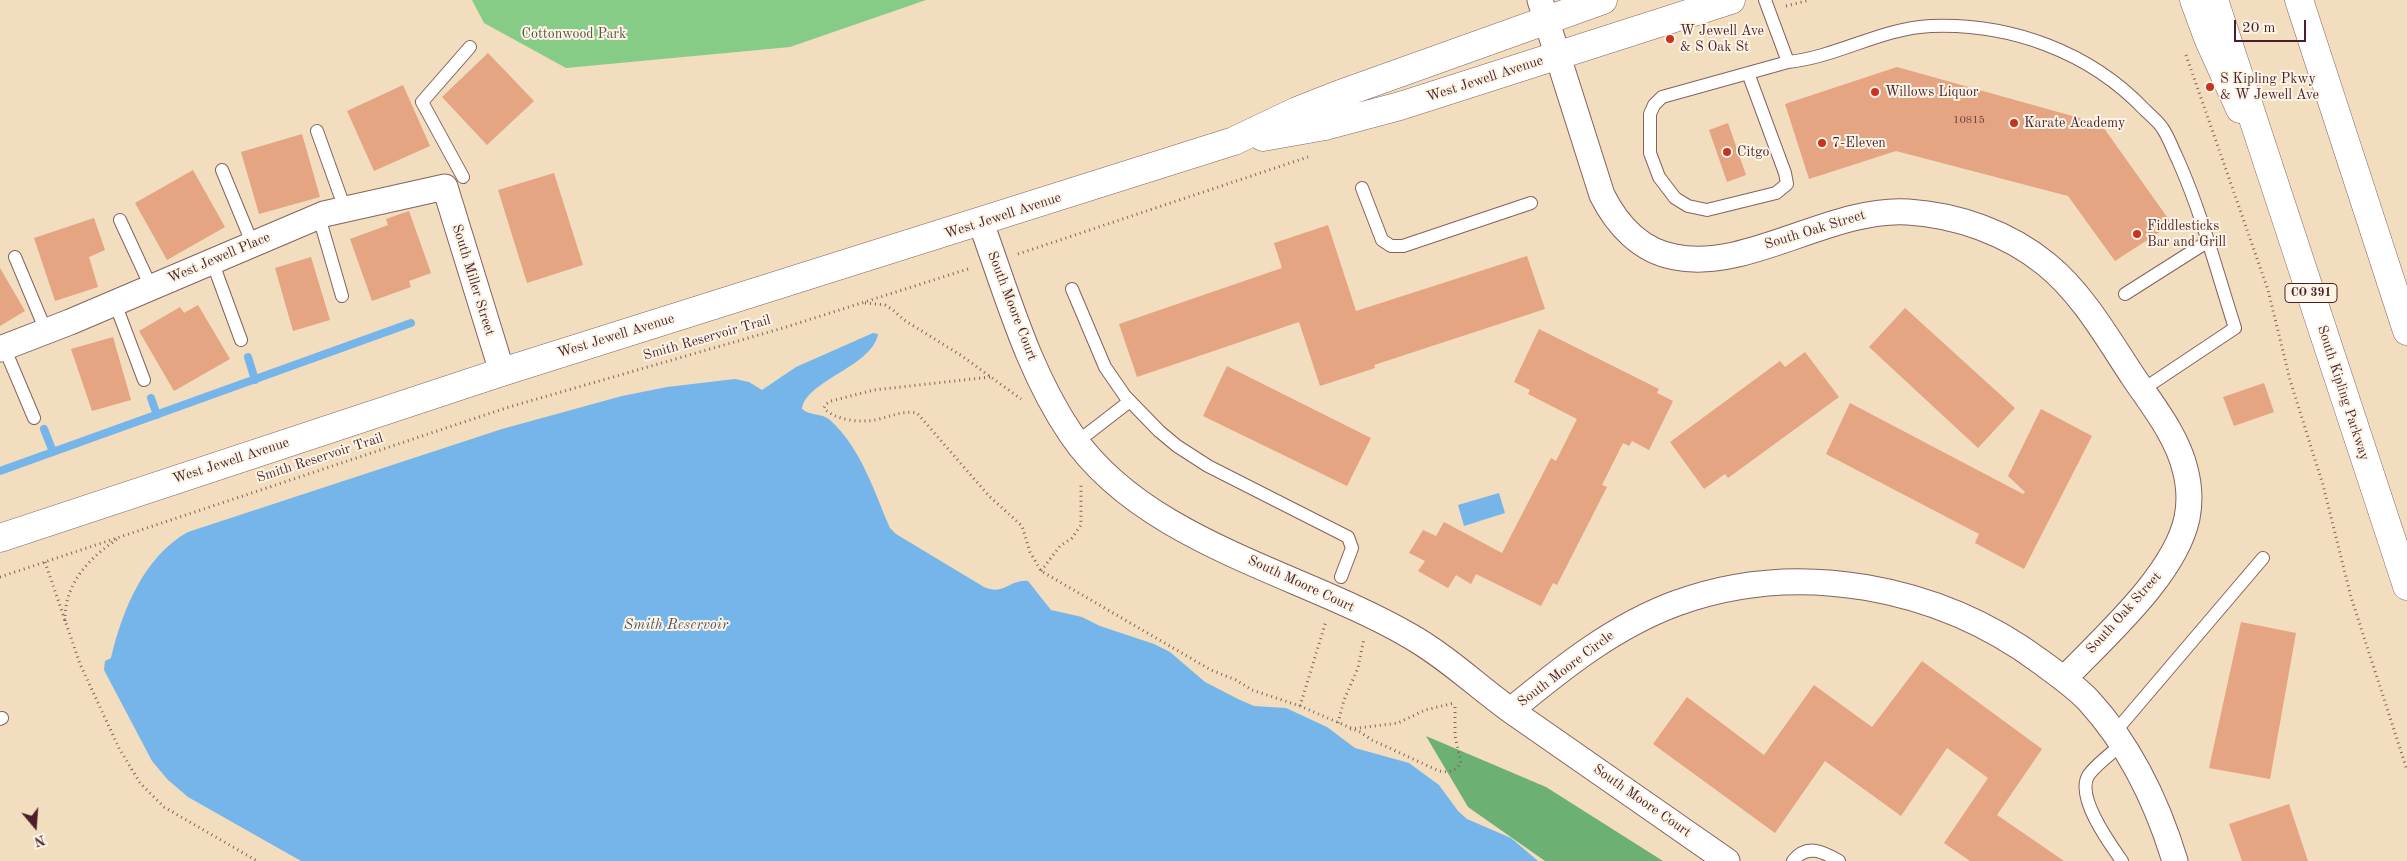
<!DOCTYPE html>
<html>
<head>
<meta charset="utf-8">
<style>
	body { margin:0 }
	#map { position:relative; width:2407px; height:861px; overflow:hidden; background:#f2ddbe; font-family:"Old Standard TT",serif }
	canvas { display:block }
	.north { position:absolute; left:10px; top:801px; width:50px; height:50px; -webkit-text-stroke:4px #fcf5e5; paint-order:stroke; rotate:162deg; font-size:14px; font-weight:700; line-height:20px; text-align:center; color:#4a1f2b }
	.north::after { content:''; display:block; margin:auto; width:18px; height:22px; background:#4a1f2b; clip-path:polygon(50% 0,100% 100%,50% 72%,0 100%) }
	.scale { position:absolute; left:2234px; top:20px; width:72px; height:22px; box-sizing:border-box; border:2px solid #4a1f2b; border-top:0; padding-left:6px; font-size:15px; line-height:18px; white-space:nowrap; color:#4a1f2b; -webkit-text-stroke:4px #fcf5e5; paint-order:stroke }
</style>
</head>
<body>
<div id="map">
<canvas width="2407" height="861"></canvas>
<div class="north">N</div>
<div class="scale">20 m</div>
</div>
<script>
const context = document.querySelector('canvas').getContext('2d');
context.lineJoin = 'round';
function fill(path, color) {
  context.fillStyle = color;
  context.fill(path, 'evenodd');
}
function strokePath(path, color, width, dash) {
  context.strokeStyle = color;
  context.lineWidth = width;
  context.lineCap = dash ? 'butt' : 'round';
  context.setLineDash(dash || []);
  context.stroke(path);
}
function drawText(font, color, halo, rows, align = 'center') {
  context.font = font + ' "Old Standard TT",serif';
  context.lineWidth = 4;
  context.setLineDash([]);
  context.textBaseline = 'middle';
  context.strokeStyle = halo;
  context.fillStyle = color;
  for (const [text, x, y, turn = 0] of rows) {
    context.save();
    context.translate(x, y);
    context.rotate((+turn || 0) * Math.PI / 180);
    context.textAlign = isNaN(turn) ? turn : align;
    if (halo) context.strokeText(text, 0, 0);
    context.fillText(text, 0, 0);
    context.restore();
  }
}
const green = new Path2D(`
	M 472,0 L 926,0 L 790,47 L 566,68 L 484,23 Z`);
const forest = new Path2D(`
	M 1426,736 L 1546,787 L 1663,861 L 1545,861 L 1468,807 Z`);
const water = new Path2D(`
	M 873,333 L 878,334 C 873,366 805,381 802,409 C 810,416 822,413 830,420 C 861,448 874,491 890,528 L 896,534 L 984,587 C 1005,596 1009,579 1028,581 L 1051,610 L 1082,617 L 1100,626 L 1154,644 L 1170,652 L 1205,682 L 1238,699 L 1254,706 L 1286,708 L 1327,727 L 1355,748 L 1409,763 L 1439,785 L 1458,811 L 1467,819 L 1511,838 L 1538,861 L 301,861 L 188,797 L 168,780 L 152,761 L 104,670 L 105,661 L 111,658 C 122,611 144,556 188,532 L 502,429 L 622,396 L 667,387 L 735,379 L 749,382 L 762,390 L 796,367 Z
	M 1499,493 L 1505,513 L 1464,526 L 1458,505 Z`);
const stream = new Path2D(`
	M 248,357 L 255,380
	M 151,398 L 157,415
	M 44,429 L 53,452
	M 0,471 L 411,323`);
const building = new Path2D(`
	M 488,53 L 534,101 L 487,145 L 442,97 Z
	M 1897,67 L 2101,124 L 2172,224 L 2115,261 L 2068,196 L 1896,151 L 1809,179 L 1785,104 Z
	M 403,85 L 430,146 L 374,171 L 347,111 Z
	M 1728,123 L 1746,175 L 1727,182 L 1709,130 Z
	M 302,134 L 320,197 L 259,214 L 241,152 Z
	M 193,170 L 225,227 L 167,260 L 135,203 Z
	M 554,173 L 583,265 L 527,283 L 498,190 Z
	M 409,211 L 431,273 L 409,281 L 411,287 L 372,301 L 350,239 L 388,225 L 386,219 Z
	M 94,218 L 105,250 L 89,257 L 98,287 L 55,301 L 34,238 Z
	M 1328,225 L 1356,311 L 1527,256 L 1545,309 L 1374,365 L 1375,368 L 1320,386 L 1299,322 L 1137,377 L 1119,324 L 1282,268 L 1274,243 Z
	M 311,257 L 330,320 L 293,331 L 275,268 Z
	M 0,268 L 25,311 L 0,326 Z
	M 198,305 L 230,359 L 174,391 L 139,331 L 180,307 L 184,313 Z
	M 1905,308 L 2015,408 L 1978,448 L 1869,347 Z
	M 1539,329 L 1659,389 L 1657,393 L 1673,401 L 1649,450 L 1632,441 L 1629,446 L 1623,443 L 1602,485 L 1607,487 L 1557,585 L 1553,583 L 1541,606 L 1476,574 L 1471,584 L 1456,575 L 1448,588 L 1418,571 L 1425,561 L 1409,553 L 1423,530 L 1436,536 L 1444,522 L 1502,553 L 1551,458 L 1556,461 L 1577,419 L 1528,394 L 1530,390 L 1514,382 Z
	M 113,337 L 131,400 L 92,411 L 71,349 Z
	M 1805,352 L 1839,397 L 1728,478 L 1725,474 L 1704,489 L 1670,442 L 1780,361 L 1785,367 Z
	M 1227,366 L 1371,438 L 1347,486 L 1203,416 Z
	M 2264,383 L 2274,412 L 2234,426 L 2223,397 Z
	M 1850,403 L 2023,494 L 2025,492 L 2008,476 L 2041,409 L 2092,436 L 2024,569 L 1975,543 L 1979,534 L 1826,454 Z
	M 2241,622 L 2296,633 L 2270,779 L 2209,768 Z
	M 1922,661 L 2042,749 L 1997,815 L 2064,861 L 1970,861 L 1944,843 L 1988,778 L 1947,748 L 1901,816 L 1825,761 L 1775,833 L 1653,744 L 1687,697 L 1764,755 L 1814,685 L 1872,727 Z
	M 2289,804 L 2308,861 L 2242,861 L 2229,824 Z`);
const path = new Path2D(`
	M 1786,6 L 1810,0
	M 2186,55 L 2268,290 L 2290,380 L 2323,485 L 2351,597 L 2407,770
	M 1018,254 L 1308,157
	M 865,303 L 885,305 L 893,310 L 904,320 L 962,356 L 1021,399
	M 990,377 L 874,390 L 831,401 L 826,404 L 824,408 C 834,420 860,423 875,420 C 890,417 902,410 917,413 L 989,496 L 1022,526 L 1030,552 L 1041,571 L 1211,670 L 1236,680 L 1252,690 L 1300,706 L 1360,732 L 1372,740 L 1439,771 L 1447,772 L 1456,769 L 1461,763 L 1455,736 L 1455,703
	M 45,562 L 80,664 L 119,748 L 140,783 L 164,807 L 257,861
	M 1041,571 L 1060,546 L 1072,538 L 1081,525 L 1081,485
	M 0,577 L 509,407 L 783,328 L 971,268
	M 65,621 C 64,583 90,557 119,538
	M 1300,706 L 1326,621
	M 1338,723 L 1344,700 L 1358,668 L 1364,638
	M 1350,729 L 1398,723 L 1425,710 L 1454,703`);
const lane = new Path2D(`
	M 1788,62 C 1837,57 1882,28 1931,26 C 2011,23 2090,52 2145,110 C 2151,116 2159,122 2163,129 C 2169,138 2173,150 2178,160 C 2202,214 2217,272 2235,328 L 2142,390
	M 1748,73 L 1785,173 L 1787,184 L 1776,193 L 1707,210 L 1688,206 L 1675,198 L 1659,177 L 1650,153 L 1650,114 L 1654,105 L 1662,97 L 1788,62 L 1765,0
	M 317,131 L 345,209
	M 222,170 L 253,245
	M 463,177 L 422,102 L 470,47
	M 1362,188 L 1382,240 L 1391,246 L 1403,246 L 1531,203
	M 319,217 L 342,296
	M 120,220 L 151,287
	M 15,257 L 46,331
	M 212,261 L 241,340
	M 1072,289 L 1105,367 L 1125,396 L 1159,431 L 1177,446 L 1208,466 L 1348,537 L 1352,548 L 1341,577
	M 2125,294 L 2207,242
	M 115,303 L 144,380
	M 4,347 L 34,418
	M 1077,442 L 1130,401
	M 0,719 L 2,718
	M 2114,733 L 2263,558
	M 1793,861 C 1807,843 1824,852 1839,861
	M 2122,861 C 2110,844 2076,798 2088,776 C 2094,766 2113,752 2122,744`);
const street = new Path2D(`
	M 1540,0 L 1602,195 C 1617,225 1641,251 1675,257 C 1747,272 1831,207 1908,212 C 1957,215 2008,233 2046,264 C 2083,294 2108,339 2134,378 C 2153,406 2177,436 2185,469 C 2189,484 2190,503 2187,518 C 2175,575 2104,637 2064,679
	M 981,223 C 1007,294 1028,371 1071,434 C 1144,542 1302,573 1410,636 C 1447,657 1478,687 1513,712 C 1584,762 1656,811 1727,861
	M 0,349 L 70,322 L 324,214 L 445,187 L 502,372
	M 1511,710 C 1562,668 1614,626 1677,603 C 1798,559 1939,586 2041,662 C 2057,674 2075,686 2089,701 C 2131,747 2157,802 2175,861`);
const secondary = new Path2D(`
	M 2194,0 L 2208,38 L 2240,109
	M 1263,137 L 1325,126 L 1400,106 L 1731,0
	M 0,538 L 502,372 L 1234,141 L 1297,111 L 1335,96 L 1603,0`);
const primary = new Path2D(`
	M 2214,0 L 2407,586
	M 2299,0 L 2407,331`);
const markers = [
	[1670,39,5,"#c8321e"],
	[2210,87,5,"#c8321e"],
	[1875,92,5,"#c8321e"],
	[2014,123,5,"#c8321e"],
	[1822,143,5,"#c8321e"],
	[1727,152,5,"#c8321e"],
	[2137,234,5,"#c8321e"]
];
const numberNames = [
	["10815",1969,120]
];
const shields = [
	[2311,293,52]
];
const shieldNames = [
	["CO 391",2311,293]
];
const poiNames = [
	["W Jewell Ave",1680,31],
	["& S Oak St",1680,47],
	["S Kipling Pkwy",2220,79],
	["& W Jewell Ave",2220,95],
	["Willows Liquor",1885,92],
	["Karate Academy",2024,123],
	["7-Eleven",1832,143],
	["Citgo",1737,152],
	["Fiddlesticks",2147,226],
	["Bar and Grill",2147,242]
];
const parkNames = [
	["Cottonwood Park",574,34]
];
const streetNames = [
	["West Jewell Avenue",1485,79,-18],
	["West Jewell Avenue",1003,216,-18],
	["South Oak Street",1815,230,-17],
	["West Jewell Place",219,258,-23],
	["South Miller Street",473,280,73],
	["South Moore Court",1012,306,69],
	["West Jewell Avenue",616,336,-17],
	["Smith Reservoir Trail",707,338,-16],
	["South Kipling Parkway",2343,393,72],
	["Smith Reservoir Trail",320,458,-18],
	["West Jewell Avenue",231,461,-18],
	["South Moore Court",1301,584,25],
	["South Oak Street",2124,613,-48],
	["South Moore Circle",1566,669,-37],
	["South Moore Court",1642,801,35]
];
const waterNames = [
	["Smith Reservoir",676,625]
];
fill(green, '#86cc86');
fill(forest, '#6cb073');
fill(water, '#75b5e9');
strokePath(stream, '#75b5e9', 8);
fill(building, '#e5a482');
strokePath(lane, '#85625e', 14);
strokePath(street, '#85625e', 27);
strokePath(secondary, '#85625e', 29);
strokePath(primary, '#85625e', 29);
strokePath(path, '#85625e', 3, [1, 4]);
strokePath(lane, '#fff', 12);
strokePath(street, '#fff', 25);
strokePath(secondary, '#fff', 28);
strokePath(primary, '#fff', 28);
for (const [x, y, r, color] of markers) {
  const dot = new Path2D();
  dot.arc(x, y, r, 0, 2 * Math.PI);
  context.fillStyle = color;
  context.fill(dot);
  strokePath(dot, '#fcf5e5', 2);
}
drawText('11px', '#714041', null, numberNames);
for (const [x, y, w] of shields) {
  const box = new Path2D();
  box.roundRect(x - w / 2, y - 9.5, w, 19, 4);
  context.fillStyle = '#fcf5e5';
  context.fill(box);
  strokePath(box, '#4a1f2b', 1);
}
drawText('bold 12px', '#4a1f2b', null, shieldNames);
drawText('14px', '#4a1f2b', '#fcf5e5', poiNames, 'left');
drawText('14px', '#5c5346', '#fcf5e5', parkNames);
drawText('14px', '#4a1f2b', '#fcf5e5', streetNames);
drawText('italic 15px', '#59546e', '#fcf5e5', waterNames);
</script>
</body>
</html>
